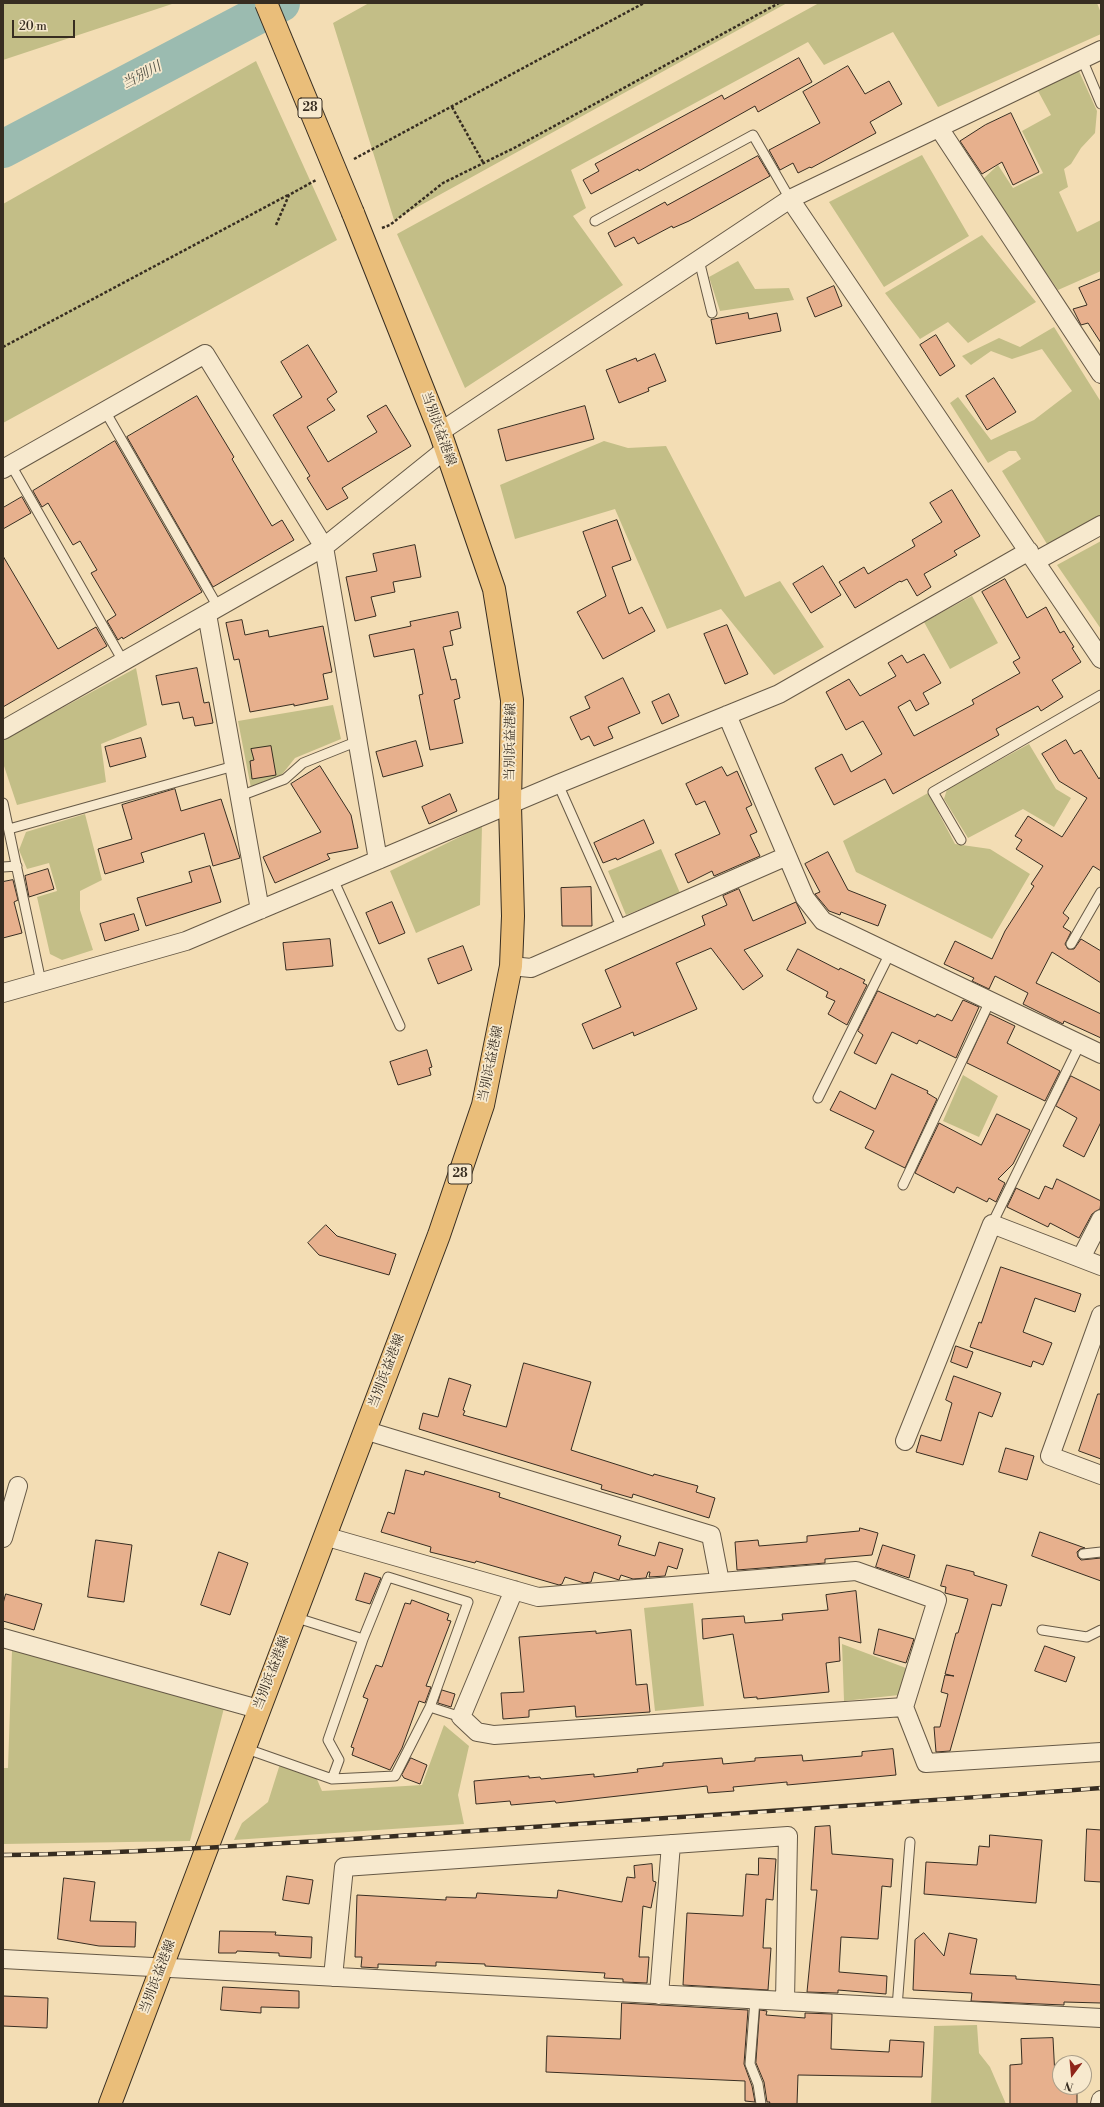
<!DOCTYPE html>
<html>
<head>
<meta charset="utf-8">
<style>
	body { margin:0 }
	#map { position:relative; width:1104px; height:2107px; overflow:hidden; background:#f3ddb4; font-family:"Libre Bodoni",serif }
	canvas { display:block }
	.frame { position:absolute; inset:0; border:4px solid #372d21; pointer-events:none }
	.north { position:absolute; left:1052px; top:2055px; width:40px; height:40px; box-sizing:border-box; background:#f7e9ce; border:1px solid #aa9e89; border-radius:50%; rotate:196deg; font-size:11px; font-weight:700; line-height:16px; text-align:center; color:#372d21 }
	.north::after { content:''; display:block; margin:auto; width:14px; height:18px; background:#8f2418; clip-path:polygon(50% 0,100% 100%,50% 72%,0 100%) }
	.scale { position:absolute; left:12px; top:20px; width:63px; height:18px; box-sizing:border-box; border:2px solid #372d21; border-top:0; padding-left:5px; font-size:12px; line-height:14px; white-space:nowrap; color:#372d21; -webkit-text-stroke:3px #f7e9ce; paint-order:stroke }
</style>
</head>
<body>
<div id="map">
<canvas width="1104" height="2107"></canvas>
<div class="frame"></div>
<div class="north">N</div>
<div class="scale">20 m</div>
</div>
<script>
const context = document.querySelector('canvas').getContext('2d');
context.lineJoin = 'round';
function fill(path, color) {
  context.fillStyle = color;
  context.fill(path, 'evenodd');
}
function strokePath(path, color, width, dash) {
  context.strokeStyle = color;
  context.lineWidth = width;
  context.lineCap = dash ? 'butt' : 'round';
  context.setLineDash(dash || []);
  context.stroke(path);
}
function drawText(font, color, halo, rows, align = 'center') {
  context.font = font + ' "Libre Bodoni","Noto Serif JP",serif';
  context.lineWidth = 3.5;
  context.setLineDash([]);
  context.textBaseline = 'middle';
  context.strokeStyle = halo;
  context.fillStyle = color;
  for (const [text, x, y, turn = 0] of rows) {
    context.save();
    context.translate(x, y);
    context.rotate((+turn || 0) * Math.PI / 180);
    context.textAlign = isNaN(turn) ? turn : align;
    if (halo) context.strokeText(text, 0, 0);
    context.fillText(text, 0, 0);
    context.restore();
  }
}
const green = new Path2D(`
	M 3,3 L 175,3 L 3,60 Z
	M 369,3 L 787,3 L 394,220 L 333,23 Z
	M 819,3 L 1097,3 L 1101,13 L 1101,34 L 938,107 L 893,32 L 824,65 L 808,42 L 571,170 L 586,208 L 573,216 L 623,285 L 465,388 L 397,234 Z
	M 256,61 L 337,240 L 3,423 L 3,204 Z
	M 1078,69 L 1097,111 L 1095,133 L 1081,148 L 1071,164 L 1064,169 L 1068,187 L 1059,192 L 1077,232 L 1101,220 L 1101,271 L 1058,290 L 982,180 L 998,165 L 1013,188 L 1043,173 L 1022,131 L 1051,115 L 1038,91 Z
	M 922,155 L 969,236 L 884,287 L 829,202 Z
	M 982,235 L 1036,302 L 968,343 L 948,322 L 920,339 L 885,293 Z
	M 738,261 L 755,289 L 789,288 L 794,300 L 720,311 L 709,277 Z
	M 1054,327 L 1101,402 L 1101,516 L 1047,544 L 1002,471 L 1021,459 L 1016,451 L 1009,451 L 988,463 L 950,403 L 958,397 L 991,440 L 1034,420 L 1072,391 L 1042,349 L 1012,359 L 991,351 L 971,365 L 962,356 L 999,338 L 1020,347 Z
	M 604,441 L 628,448 L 666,446 L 745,597 L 780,581 L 824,647 L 774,675 L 721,609 L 667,629 L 615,509 L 515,539 L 500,485 Z
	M 1101,541 L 1101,629 L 1057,565 Z
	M 972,596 L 998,643 L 950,669 L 924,622 Z
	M 136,668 L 147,725 L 101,744 L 106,782 L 17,805 L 3,763 L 3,740 Z
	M 333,705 L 341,739 L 295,758 L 280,777 L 251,788 L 238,721 Z
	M 1029,744 L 1056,789 L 1071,798 L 1054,827 L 1023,809 L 968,838 L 944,799 L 947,789 Z
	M 928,793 L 955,844 L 990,849 L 1030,874 L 992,939 L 856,872 L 843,841 Z
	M 85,814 L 102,880 L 80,891 L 80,910 L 93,950 L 62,960 L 50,954 L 37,897 L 57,891 L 49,863 L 27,869 L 19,850 L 26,832 Z
	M 482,826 L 480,905 L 416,933 L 390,871 Z
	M 661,849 L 680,893 L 626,915 L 608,871 Z
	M 963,1075 L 998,1096 L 979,1137 L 943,1121 Z
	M 693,1603 L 704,1706 L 655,1711 L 644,1608 Z
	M 842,1644 L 906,1668 L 899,1695 L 844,1701 Z
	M 12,1650 L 224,1708 L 190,1841 L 3,1844 L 3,1768 L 8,1768 Z
	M 444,1725 L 469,1746 L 458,1795 L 464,1824 L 234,1840 L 242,1823 L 268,1802 L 280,1764 L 316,1777 L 322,1791 L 422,1785 Z
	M 977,2025 L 979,2053 L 990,2067 L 1006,2104 L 931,2104 L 934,2026 Z`);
const river = new Path2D(`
	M 3,149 L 281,3`);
const building = new Path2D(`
	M 799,58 L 812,82 L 758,112 L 755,106 L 639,171 L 638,169 L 591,194 L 583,180 L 599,171 L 595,164 L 722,95 L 724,99 Z
	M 848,66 L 865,94 L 889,81 L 902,104 L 870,122 L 876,133 L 811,168 L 810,167 L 798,173 L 793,163 L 780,170 L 769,150 L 820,123 L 803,92 Z
	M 1011,113 L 1039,172 L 1013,185 L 1002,162 L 982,174 L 960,141 L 985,125 Z
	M 758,156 L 770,176 L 689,221 L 673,228 L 672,226 L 638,244 L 634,237 L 615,247 L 608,233 L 665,202 L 667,205 Z
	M 1101,279 L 1101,343 L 1088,323 L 1081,325 L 1073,309 L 1087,305 L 1079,288 Z
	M 834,286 L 842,306 L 815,317 L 807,298 Z
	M 748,313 L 749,319 L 777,313 L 781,331 L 716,344 L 711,320 Z
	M 936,335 L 955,366 L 940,376 L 920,345 Z
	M 308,345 L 337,392 L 327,399 L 335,410 L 307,427 L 328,462 L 377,432 L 367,416 L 386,405 L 411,446 L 342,488 L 348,498 L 327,510 L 307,478 L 310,476 L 273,415 L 302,397 L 281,362 Z
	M 655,354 L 666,381 L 648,388 L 649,391 L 619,403 L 606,370 L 636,358 L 637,361 Z
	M 994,378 L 1016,412 L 987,430 L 966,396 Z
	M 197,396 L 234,457 L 232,459 L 272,526 L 282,520 L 294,540 L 213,587 L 127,437 Z
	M 585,406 L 594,439 L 506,461 L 498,430 Z
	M 115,441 L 202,592 L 123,639 L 122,637 L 118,640 L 107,621 L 116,615 L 91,573 L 97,570 L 80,541 L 73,545 L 48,503 L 42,507 L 33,491 Z
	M 952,490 L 980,536 L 954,551 L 957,555 L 924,574 L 931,587 L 917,596 L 907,579 L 901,582 L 900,581 L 855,608 L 839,582 L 864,567 L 868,574 L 915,546 L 912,540 L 942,522 L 930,503 Z
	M 22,497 L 31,513 L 3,529 L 3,508 Z
	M 617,520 L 631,560 L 612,567 L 629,614 L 642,607 L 655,631 L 603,659 L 577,612 L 606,596 L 583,532 Z
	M 415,545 L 421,577 L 393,582 L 395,592 L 371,597 L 376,616 L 355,621 L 346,577 L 377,571 L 373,554 Z
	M 3,556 L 58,649 L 96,627 L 107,646 L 3,707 Z
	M 823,566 L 841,595 L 811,613 L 793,584 Z
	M 1005,579 L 1027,618 L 1046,607 L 1060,633 L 1064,631 L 1074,647 L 1072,648 L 1081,662 L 1052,680 L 1063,697 L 1041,711 L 1038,706 L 996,729 L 999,735 L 893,794 L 885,779 L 834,805 L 815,768 L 842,754 L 851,772 L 882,754 L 863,721 L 846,730 L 826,692 L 849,679 L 860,696 L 896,676 L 888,663 L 902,655 L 907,663 L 924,654 L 941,683 L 923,693 L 929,704 L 916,711 L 910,700 L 898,707 L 914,736 L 974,704 L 972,700 L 1020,673 L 1013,662 L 1020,658 L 982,592 Z
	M 458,612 L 461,628 L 450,631 L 453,645 L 443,647 L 451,680 L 456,679 L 460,698 L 454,700 L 463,743 L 430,750 L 419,695 L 423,694 L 414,649 L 374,657 L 369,635 L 411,626 L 410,622 Z
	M 242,620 L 245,635 L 268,630 L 269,637 L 323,626 L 332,672 L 323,674 L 328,699 L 294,706 L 294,704 L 250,712 L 239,659 L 234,660 L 226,623 Z
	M 727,625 L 748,674 L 725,684 L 704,634 Z
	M 197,668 L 204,703 L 209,702 L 213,723 L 195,726 L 193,717 L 183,719 L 179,702 L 162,705 L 156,676 Z
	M 623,678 L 640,713 L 608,727 L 613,738 L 594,746 L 589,736 L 581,740 L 570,717 L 590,708 L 585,697 Z
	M 669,694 L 679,716 L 662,724 L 652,702 Z
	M 141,738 L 146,757 L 110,767 L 105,747 Z
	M 1066,740 L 1074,754 L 1081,750 L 1099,779 L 1101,776 L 1101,871 L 1093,866 L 1063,913 L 1069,918 L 1063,927 L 1071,932 L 1065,944 L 1068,949 L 1074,949 L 1081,939 L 1101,951 L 1101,983 L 1052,952 L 1036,983 L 1101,1014 L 1101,1038 L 1064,1021 L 1063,1024 L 1023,1004 L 1028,993 L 995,976 L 989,989 L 972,981 L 974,978 L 944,964 L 955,941 L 992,959 L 1005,931 L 1034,886 L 1031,884 L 1043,866 L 1016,849 L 1022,840 L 1015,836 L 1028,816 L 1062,837 L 1087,798 L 1059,781 L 1042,754 Z
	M 416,741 L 423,766 L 383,777 L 376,752 Z
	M 271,746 L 276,775 L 252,779 L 250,761 L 254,760 L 251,749 Z
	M 320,766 L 351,815 L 358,848 L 327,854 L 330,859 L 275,883 L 263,857 L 321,832 L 291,784 Z
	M 722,767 L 727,776 L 737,771 L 752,805 L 746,808 L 757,832 L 750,835 L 760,856 L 714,876 L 712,871 L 688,883 L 675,854 L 720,834 L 705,801 L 696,805 L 686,784 Z
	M 175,789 L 181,811 L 221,799 L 240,858 L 213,866 L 204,833 L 141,853 L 144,862 L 105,874 L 98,849 L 132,839 L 122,805 Z
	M 450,794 L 457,811 L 429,824 L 422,807 Z
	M 644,820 L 654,843 L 617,860 L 616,858 L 603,863 L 594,843 Z
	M 828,852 L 848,890 L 886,905 L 878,926 L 841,912 L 840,915 L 829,911 L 815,894 L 820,892 L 805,864 Z
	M 210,866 L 221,902 L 146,926 L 137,898 L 192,882 L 189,872 Z
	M 48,869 L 54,889 L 29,897 L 25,876 Z
	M 13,880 L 18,900 L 14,902 L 22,933 L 3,938 L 3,882 Z
	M 591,887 L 592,926 L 562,926 L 561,888 Z
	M 739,889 L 753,921 L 796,902 L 806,923 L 744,950 L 763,976 L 743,990 L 711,948 L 676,963 L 697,1009 L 634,1036 L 633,1032 L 593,1049 L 582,1024 L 621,1007 L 605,970 L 705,925 L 702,916 L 727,905 L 723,896 Z
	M 392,902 L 405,933 L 379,944 L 366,913 Z
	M 134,914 L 139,930 L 105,941 L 100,924 Z
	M 330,939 L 333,966 L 286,970 L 283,943 Z
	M 463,946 L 472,970 L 438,984 L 428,959 Z
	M 798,949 L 839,970 L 840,968 L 865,980 L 863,983 L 867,985 L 847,1025 L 828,1014 L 835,1001 L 826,997 L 828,992 L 787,970 Z
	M 878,991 L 935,1017 L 937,1014 L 952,1021 L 963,1000 L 979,1007 L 956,1058 L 919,1040 L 917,1044 L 892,1032 L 876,1064 L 854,1053 L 863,1035 L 858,1031 Z
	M 990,1014 L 1015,1026 L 1007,1043 L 1060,1071 L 1045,1101 L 967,1063 Z
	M 427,1050 L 432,1067 L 429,1068 L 431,1075 L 398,1085 L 390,1062 Z
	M 892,1074 L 928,1091 L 927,1093 L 937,1099 L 905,1168 L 865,1148 L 874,1131 L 830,1110 L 840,1091 L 875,1109 Z
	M 1071,1076 L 1101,1091 L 1101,1122 L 1084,1157 L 1063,1146 L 1077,1118 L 1056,1106 Z
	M 997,1114 L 1030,1130 L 1013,1164 L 998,1179 L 1005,1183 L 996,1202 L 989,1198 L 987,1202 L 957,1187 L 954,1193 L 915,1173 L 939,1123 L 981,1145 Z
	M 1057,1179 L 1101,1201 L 1100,1209 L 1092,1214 L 1079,1238 L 1050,1223 L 1048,1227 L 1007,1207 L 1016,1188 L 1039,1199 L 1045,1186 L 1052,1189 Z
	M 326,1225 L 337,1236 L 396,1254 L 389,1275 L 319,1255 L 308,1243 Z
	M 1001,1267 L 1081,1294 L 1075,1312 L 1035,1298 L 1023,1332 L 1052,1343 L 1043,1365 L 1033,1361 L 1031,1367 L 970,1347 L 979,1322 L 981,1323 Z
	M 956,1346 L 973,1352 L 967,1368 L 951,1362 Z
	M 524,1363 L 591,1382 L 571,1450 L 653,1476 L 654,1474 L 698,1486 L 696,1492 L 715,1498 L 709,1518 L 633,1494 L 632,1498 L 601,1489 L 602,1485 L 419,1429 L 423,1413 L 438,1417 L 449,1378 L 471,1385 L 463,1410 L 465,1411 L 463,1415 L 506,1427 Z
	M 954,1376 L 1001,1393 L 992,1417 L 979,1412 L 963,1465 L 916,1452 L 921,1435 L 941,1441 L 952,1403 L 946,1400 Z
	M 1098,1394 L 1101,1394 L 1101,1459 L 1079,1451 Z
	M 1006,1448 L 1034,1456 L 1027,1480 L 999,1472 Z
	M 406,1470 L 424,1475 L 425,1471 L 500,1493 L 499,1497 L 621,1536 L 618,1545 L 655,1556 L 659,1542 L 683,1549 L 677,1569 L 668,1566 L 665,1576 L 649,1577 L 650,1572 L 648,1572 L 646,1578 L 633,1579 L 621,1575 L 619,1580 L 594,1572 L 591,1582 L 584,1583 L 565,1577 L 562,1584 L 559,1585 L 476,1561 L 475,1563 L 430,1552 L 431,1547 L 381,1532 L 388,1512 L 394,1514 Z
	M 860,1528 L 878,1533 L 872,1555 L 825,1559 L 825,1563 L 737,1570 L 735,1542 L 758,1540 L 759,1546 L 807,1542 L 807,1536 L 859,1531 Z
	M 1040,1532 L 1085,1548 L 1080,1549 L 1077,1552 L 1078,1557 L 1081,1560 L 1101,1558 L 1101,1581 L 1032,1556 Z
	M 96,1540 L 132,1545 L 124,1602 L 88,1597 Z
	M 883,1545 L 915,1555 L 909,1578 L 876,1567 Z
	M 219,1552 L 248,1563 L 230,1615 L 201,1605 Z
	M 947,1565 L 974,1572 L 974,1575 L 1007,1585 L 1001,1606 L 992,1604 L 950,1751 L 936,1752 L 934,1727 L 940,1727 L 948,1694 L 941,1692 L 945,1675 L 954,1676 L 945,1674 L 956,1633 L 958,1633 L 968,1599 L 945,1593 L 946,1587 L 941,1586 Z
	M 365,1573 L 381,1578 L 370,1604 L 356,1600 Z
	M 856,1591 L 861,1643 L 839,1637 L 840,1661 L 826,1663 L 829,1692 L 757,1699 L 757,1697 L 744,1698 L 733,1634 L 703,1639 L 702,1619 L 744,1616 L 745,1623 L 783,1620 L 782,1614 L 828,1610 L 826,1595 Z
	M 6,1594 L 42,1604 L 34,1630 L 3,1621 L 3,1604 Z
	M 412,1600 L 449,1614 L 447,1620 L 451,1621 L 426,1686 L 431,1687 L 425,1703 L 419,1701 L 402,1748 L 390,1770 L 352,1755 L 354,1748 L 351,1747 L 368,1699 L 363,1697 L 376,1665 L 382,1667 L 405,1603 L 410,1604 Z
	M 879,1629 L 914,1639 L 906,1663 L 874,1654 Z
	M 631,1630 L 636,1685 L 647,1684 L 650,1712 L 576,1717 L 575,1706 L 529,1710 L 529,1717 L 503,1719 L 501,1693 L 524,1692 L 519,1637 L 596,1631 L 596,1633 Z
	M 1045,1646 L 1075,1657 L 1066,1682 L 1035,1671 Z
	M 442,1690 L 455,1694 L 451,1707 L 438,1703 Z
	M 893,1749 L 896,1775 L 787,1785 L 787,1782 L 733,1787 L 734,1791 L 708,1793 L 707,1786 L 556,1803 L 555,1801 L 511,1805 L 510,1801 L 476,1804 L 474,1781 L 529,1776 L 529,1778 L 540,1777 L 541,1779 L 594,1774 L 594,1777 L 638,1772 L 637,1769 L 663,1766 L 663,1763 L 722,1758 L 723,1764 L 755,1761 L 755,1758 L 802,1755 L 803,1761 L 815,1760 L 862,1756 L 862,1752 Z
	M 411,1758 L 427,1765 L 420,1784 L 404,1778 L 402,1775 Z
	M 830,1826 L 832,1854 L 893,1859 L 891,1887 L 882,1886 L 878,1939 L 841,1937 L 839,1972 L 887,1976 L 886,1994 L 838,1990 L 838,1993 L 807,1992 L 817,1890 L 811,1890 L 815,1827 Z
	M 1087,1829 L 1101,1830 L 1101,1882 L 1085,1881 Z
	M 990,1835 L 1042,1840 L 1036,1903 L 924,1894 L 926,1862 L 977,1865 L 979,1846 L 989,1847 Z
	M 759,1858 L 776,1859 L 773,1900 L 766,1899 L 763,1948 L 771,1948 L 768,1990 L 683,1985 L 687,1913 L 743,1916 L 746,1874 L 758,1875 Z
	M 652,1864 L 653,1881 L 656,1882 L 651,1908 L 643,1906 L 639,1957 L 649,1957 L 647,1983 L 623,1982 L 623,1979 L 604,1978 L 605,1973 L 485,1966 L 485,1964 L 436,1962 L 436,1966 L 378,1964 L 378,1968 L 361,1967 L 362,1957 L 355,1957 L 357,1895 L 446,1900 L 446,1897 L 476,1898 L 477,1893 L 557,1898 L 558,1890 L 622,1902 L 627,1877 L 635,1878 L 634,1866 Z
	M 287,1876 L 313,1880 L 309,1904 L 283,1900 Z
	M 64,1878 L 95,1882 L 90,1921 L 136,1922 L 135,1947 L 99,1946 L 58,1939 Z
	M 220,1931 L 276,1932 L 275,1935 L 312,1937 L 311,1958 L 279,1956 L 279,1953 L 237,1951 L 236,1953 L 219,1953 Z
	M 924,1933 L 944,1956 L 949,1933 L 977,1939 L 970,1974 L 1016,1976 L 1016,1979 L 1101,1985 L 1101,2003 L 1064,2002 L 1064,2005 L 971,2001 L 972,1993 L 913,1990 L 915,1940 Z
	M 223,1987 L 299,1991 L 299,2008 L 261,2007 L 261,2013 L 221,2010 Z
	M 3,1996 L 48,1998 L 47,2028 L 3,2026 Z
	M 622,2003 L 748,2010 L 744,2064 L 752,2086 L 755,2102 L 745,2101 L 745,2081 L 546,2072 L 547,2036 L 620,2039 Z
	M 760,2010 L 767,2011 L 766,2015 L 805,2018 L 805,2013 L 832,2014 L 831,2049 L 889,2052 L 890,2040 L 924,2042 L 922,2077 L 798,2075 L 797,2104 L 769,2104 L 770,2102 L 767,2102 L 764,2082 L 756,2063 Z
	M 1053,2038 L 1055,2077 L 1060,2077 L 1060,2087 L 1077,2087 L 1077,2104 L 1010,2104 L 1010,2065 L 1022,2064 L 1021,2039 Z`);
const path = new Path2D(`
	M 452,107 L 484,164
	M 354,159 L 644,3
	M 276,225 L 289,195 L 316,180
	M 382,228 L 390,225 L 443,183 L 516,147 L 779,3
	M 3,347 L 288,195`);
const lane = new Path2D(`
	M 1082,59 L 1101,104
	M 595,221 L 753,135 L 790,199
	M 699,260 L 712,313
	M 105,411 L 218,607
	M 11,465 L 123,661
	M 558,784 L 622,928
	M 240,796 L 285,779 L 303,763 L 358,741
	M 3,803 L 41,982
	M 9,829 L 234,766
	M 961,840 L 933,792 L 1101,695
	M 3,867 L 17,866
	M 333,879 L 400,1026
	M 1071,944 L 1101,892
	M 818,1098 L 890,953
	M 903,1185 L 990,1001
	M 992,1224 L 1080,1044
	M 1083,1554 L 1101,1552
	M 294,1617 L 363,1639 L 388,1577 L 468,1602 L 430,1707
	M 1042,1630 L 1087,1637 L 1101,1630
	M 244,1748 L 332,1779 L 395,1776 L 430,1707 L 461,1717
	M 332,1779 L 339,1760 L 328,1740 L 363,1639
	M 755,2000 L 750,2064 L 758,2084 L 761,2104
	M 897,2007 L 910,1842`);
const street = new Path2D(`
	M 939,128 L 1101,374
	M 790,199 L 1101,659
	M 440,432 L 790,199 L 1101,50
	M 3,469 L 205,354 L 324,547 L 378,860
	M 1036,561 L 1101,525
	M 207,614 L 260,910
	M 727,715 L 805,898 L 823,921 L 1101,1054
	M 3,730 L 324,547 L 446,449
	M 511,966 L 531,968 L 787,856
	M 3,993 L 186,941 L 558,784 L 779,694 L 1029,551
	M 1081,1258 L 1101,1219
	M 1101,1315 L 1050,1456 L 1101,1475
	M 364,1430 L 711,1535 L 720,1582
	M 905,1441 L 992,1224 L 1101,1266
	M 324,1536 L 538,1597 L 856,1571 L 937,1600 L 904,1707 L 926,1763 L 1101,1752
	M 3,1538 L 18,1486
	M 514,1590 L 461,1717 L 477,1732 L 494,1735 L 904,1707
	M 3,1638 L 258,1709
	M 3,1959 L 1101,2018
	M 333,1977 L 344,1867 L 788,1836 L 785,2001
	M 659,1995 L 671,1844
	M 1100,2104 L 1101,2100`);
const primary = new Path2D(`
	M 110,2104 L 439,1235 L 483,1105 L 511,966 L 513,916 L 510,805 L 512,700 L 494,589 L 440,432 L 353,213`);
const rail = new Path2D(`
	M 3,1855 C 145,1853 286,1843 428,1834 C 653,1820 877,1805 1101,1788`);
const primaryBridge = new Path2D(`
	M 266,3 L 353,213`);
const shields = [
	[310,108,24],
	[460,1174,24]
];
const shieldNames = [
	["28",310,108],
	["28",460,1174]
];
const streetNames = [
	["当別浜益港線",438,429,70],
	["当別浜益港線",511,742,-89],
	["当別浜益港線",491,1064,-78],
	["当別浜益港線",387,1371,-69],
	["当別浜益港線",272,1673,-69],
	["当別浜益港線",158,1977,-69]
];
const waterNames = [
	["当別川",142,76,-28]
];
fill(green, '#c3be87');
strokePath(river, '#9bbbb0', 38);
fill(building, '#e7b08d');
strokePath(building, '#372d21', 1);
strokePath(lane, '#665946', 11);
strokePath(street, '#665946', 20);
strokePath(primary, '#372d21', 24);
strokePath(path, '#372d21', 2.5, [3, 2]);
strokePath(lane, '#f7e9ce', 9);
strokePath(street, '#f7e9ce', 18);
strokePath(primary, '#eabe7a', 22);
strokePath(rail, '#372d21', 4.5);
strokePath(rail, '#f7e9ce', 3, [9]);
strokePath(primaryBridge, '#372d21', 24, []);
strokePath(primaryBridge, '#eabe7a', 22);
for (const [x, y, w] of shields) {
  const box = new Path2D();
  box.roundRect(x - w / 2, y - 10, w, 20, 3);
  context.fillStyle = '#f7e9ce';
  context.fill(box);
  strokePath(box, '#372d21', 1);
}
drawText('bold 12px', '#372d21', null, shieldNames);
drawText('13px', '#372d21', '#f7e9ce', streetNames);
drawText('italic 14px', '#505045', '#f7e9ce', waterNames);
</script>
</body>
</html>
